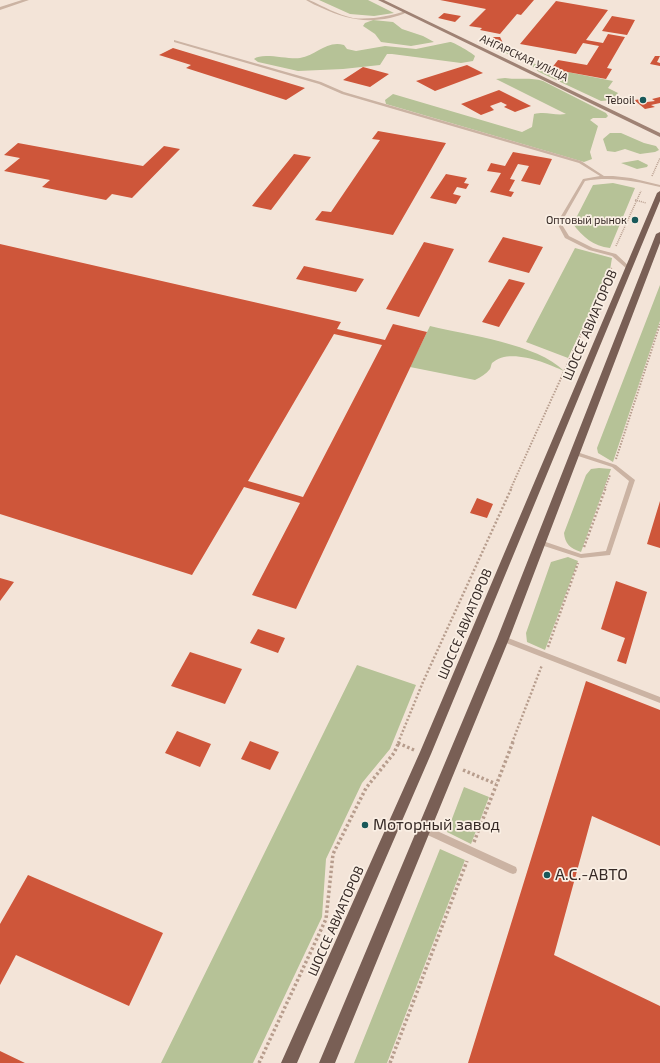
<!DOCTYPE html>
<html>
<head>
<meta charset="utf-8">
<style>
	body { margin:0 }
	canvas { display:block; background:#f3e4d8 }
</style>
</head>
<body>
<canvas width="660" height="1063"></canvas>
<script>
const context = document.querySelector('canvas').getContext('2d');
context.lineJoin = 'round';
function fill(path, color) {
  context.fillStyle = color;
  context.fill(path, 'evenodd');
}
function strokePath(path, color, width, dash) {
  context.strokeStyle = color;
  context.lineWidth = width;
  context.lineCap = dash ? 'butt' : 'round';
  context.setLineDash(dash || []);
  context.stroke(path);
}
function drawText(font, color, halo, rows, align = 'center') {
  context.font = font + ' "Exo 2",sans-serif';
  context.lineWidth = 3.5;
  context.setLineDash([]);
  context.textBaseline = 'middle';
  context.strokeStyle = halo;
  context.fillStyle = color;
  for (const [text, x, y, turn = 0] of rows) {
    context.save();
    context.translate(x, y);
    context.rotate((+turn || 0) * Math.PI / 180);
    context.textAlign = isNaN(turn) ? turn : align;
    if (halo) context.strokeText(text, 0, 0);
    context.fillText(text, 0, 0);
    context.restore();
  }
}
const green = new Path2D(`
	M 319,0 L 368,0 L 394,13 L 374,16 L 350,14 Z
	M 373,20 L 393,22 L 402,29 L 423,36 L 434,42 L 411,46 L 381,42 L 375,34 L 363,26 L 365,23 Z
	M 450,42 C 454,42 472,53 475,56 L 473,61 L 461,63 L 392,54 L 387,54 L 380,65 L 343,69 L 298,71 L 258,62 L 254,59 C 262,52 289,60 300,58 C 316,56 326,40 344,45 L 347,49 L 356,51 L 385,46 L 416,49 Z
	M 495,46 L 542,67 L 613,81 L 608,88 L 618,93 L 612,100 L 601,101 L 539,72 C 526,59 509,57 495,46 Z
	M 505,78 C 518,80 531,77 543,81 L 606,113 L 608,116 L 606,118 L 593,118 L 590,120 L 598,126 L 590,152 L 592,159 L 584,162 L 386,104 L 385,100 L 393,94 L 522,132 L 532,127 L 534,114 C 547,111 554,116 566,114 L 496,79 Z
	M 610,133 L 621,133 L 644,143 L 656,146 L 659,150 L 655,152 L 640,154 L 625,149 L 615,152 L 607,151 L 603,139 Z
	M 638,160 L 648,165 L 647,167 L 637,169 L 621,163 Z
	M 613,183 L 635,188 L 610,248 C 593,246 583,237 573,224 L 593,185 Z
	M 575,248 L 612,258 L 610,270 L 568,358 L 526,342 Z
	M 660,285 L 660,321 L 613,462 L 598,453 L 597,448 Z
	M 430,326 C 467,335 538,344 564,371 C 547,363 509,347 492,363 C 491,365 491,367 490,369 C 486,374 481,377 475,380 L 410,367 Z
	M 599,468 L 611,469 L 581,552 C 570,548 565,544 564,533 L 586,475 L 591,469 Z
	M 568,557 L 578,561 L 545,650 L 527,642 L 526,633 L 551,562 Z
	M 357,665 L 416,685 L 390,749 L 362,783 L 326,859 L 322,917 L 253,1063 L 161,1063 Z
	M 464,787 L 489,797 L 471,844 L 447,832 Z
	M 440,849 L 465,860 L 387,1063 L 354,1063 Z`);
const building = new Path2D(`
	M 440,0 L 534,0 L 521,15 L 517,14 L 500,34 L 480,30 L 482,28 L 469,26 L 486,9 Z
	M 556,1 L 608,10 L 586,40 L 603,43 L 608,34 L 625,37 L 607,68 L 612,69 L 606,79 L 551,69 L 558,60 L 587,65 L 599,46 L 583,43 L 576,54 L 520,44 Z
	M 444,13 L 461,16 L 455,22 L 438,18 Z
	M 612,16 L 635,20 L 627,35 L 602,31 Z
	M 493,37 L 500,37 L 503,43 L 495,43 Z
	M 173,48 L 305,88 L 286,100 L 186,68 L 191,65 L 159,55 Z
	M 655,56 L 660,56 L 657,62 L 660,63 L 660,66 L 650,64 Z
	M 467,65 L 483,73 L 435,91 L 416,81 Z
	M 363,67 L 389,74 L 370,87 L 343,80 Z
	M 499,90 L 531,106 L 515,112 L 504,107 L 507,105 L 501,102 L 490,106 L 494,110 L 481,115 L 461,104 Z
	M 660,97 L 660,103 L 651,105 L 655,107 L 645,109 L 634,100 L 643,99 L 647,102 L 655,101 L 652,99 Z
	M 378,131 L 446,143 L 393,235 L 315,220 L 322,211 L 331,212 L 380,140 L 372,139 Z
	M 18,143 L 143,166 L 164,146 L 180,149 L 132,198 L 112,194 L 106,200 L 42,187 L 50,180 L 4,171 L 20,158 L 4,155 Z
	M 513,152 L 552,159 L 540,185 L 521,181 L 529,166 L 518,164 L 510,179 L 515,180 L 509,191 L 514,192 L 511,197 L 490,192 L 501,173 L 487,171 L 491,163 L 505,166 Z
	M 294,154 L 311,157 L 271,210 L 252,206 Z
	M 446,174 L 467,178 L 464,183 L 469,184 L 466,189 L 457,187 L 453,194 L 461,196 L 456,204 L 430,198 Z
	M 503,237 L 543,247 L 529,273 L 488,262 Z
	M 424,242 L 454,249 L 419,317 L 386,309 Z
	M 0,244 L 341,322 L 337,329 L 385,340 L 393,324 L 427,332 L 296,609 L 252,595 L 300,503 L 244,487 L 192,575 L 0,514 ZM 334,334 L 382,345 L 303,497 L 248,481 Z
	M 304,266 L 364,279 L 356,292 L 296,279 Z
	M 509,279 L 525,283 L 499,327 L 482,322 Z
	M 477,498 L 493,504 L 487,518 L 470,513 Z
	M 660,501 L 660,548 L 647,544 Z
	M 0,578 L 14,582 L 0,601 Z
	M 616,581 L 647,592 L 626,664 L 617,661 L 625,638 L 601,629 Z
	M 258,629 L 285,638 L 278,653 L 250,643 Z
	M 190,652 L 242,669 L 225,704 L 171,686 Z
	M 586,681 L 660,710 L 660,846 L 592,816 L 554,955 L 660,1006 L 660,1063 L 468,1063 Z
	M 177,731 L 211,744 L 200,767 L 165,753 Z
	M 250,741 L 279,752 L 270,770 L 241,759 Z
	M 28,875 L 163,933 L 129,1006 L 16,955 L 0,985 L 0,924 Z
	M 0,1051 L 25,1063 L 0,1063 Z`);
const pathFar3 = new Path2D(`
	M 652,176 L 660,158
	M 635,200 L 646,203
	M 616,246 L 641,191
	M 603,287 L 612,267`);
const pathFar2 = new Path2D(`
	M 616,459 L 660,324
	M 511,488 L 603,286
	M 605,488 L 610,475`);
const pathFar1 = new Path2D(`
	M 584,547 L 606,487
	M 548,647 L 578,563
	M 398,743 L 423,682 L 512,487
	M 512,743 L 542,665`);
const path = new Path2D(`
	M 398,743 L 414,750
	M 463,770 L 496,784
	M 474,842 L 513,742
	M 259,1063 L 326,919 L 333,854 L 366,788 L 394,753 L 399,742
	M 390,1063 L 467,861`);
const lane = new Path2D(`
	M 306,0 L 309,0 C 323,6 338,15 353,18 C 371,20 389,16 406,11 L 407,12 C 402,15 396,16 390,18 C 364,23 346,19 322,8 C 317,6 311,3 306,0 Z
	M 174,40 L 321,82 L 344,92 L 581,161 L 604,176 L 613,176 L 631,178 L 660,185 L 660,187 C 635,181 611,176 585,181 L 561,223 L 569,236 L 593,248 L 616,254 L 631,268 L 629,269 L 627,269 L 612,256 L 589,250 L 565,238 L 557,223 L 583,179 L 600,176 L 579,163 L 342,94 L 319,84 L 174,42 Z
	M 574,451 L 616,465 L 635,480 L 610,555 L 581,558 L 538,544 L 537,542 L 538,540 L 540,540 L 581,554 L 606,551 L 629,481 L 612,467 L 572,454 L 571,453 L 572,452 Z
	M 503,636 L 660,697 L 660,703 L 501,641 L 500,639 L 501,637 Z
	M 424,825 L 516,867 L 517,870 L 516,873 L 513,874 L 510,873 L 421,832 L 420,829 L 421,826 Z`);
const street = new Path2D(`
	M 22,0 L 29,0 L 0,10 L 0,7 Z`);
const secondary = new Path2D(`
	M 378,0 L 384,0 L 660,133 L 660,137 Z`);
const primary = new Path2D(`
	M 660,191 L 660,201 L 431,754 L 297,1063 L 281,1063 L 420,752 L 657,193 Z
	M 660,232 L 660,243 L 509,639 L 335,1063 L 319,1063 L 497,639 L 656,234 Z`);
const markers = [
	[643,100,4,"#19595a"],
	[635,220,4,"#19595a"],
	[365,825,4,"#19595a"],
	[547,875,4,"#19595a"]
];
const farStreetnames = [
	["АНГАРСКАЯ УЛИЦА",524,58,25]
];
const farPoinames = [
	["Teboil",635,100],
	["Оптовый рынок",627,220]
];
const streetNames = [
	["ШОССЕ АВИАТОРОВ",590,325,-67],
	["ШОССЕ АВИАТОРОВ",465,624,-67],
	["ШОССЕ АВИАТОРОВ",336,921,-66]
];
const nearPoinames = [
	["Моторный завод",373,825],
	["А.С.-АВТО",555,875]
];
fill(green, '#b6c297');
fill(building, '#ce563a');
strokePath(pathFar3, '#b79d8d', 1.5, [1, 1]);
strokePath(pathFar2, '#b79d8d', 2, [1.5, 1.5]);
strokePath(pathFar1, '#b79d8d', 2.5, [2, 2]);
strokePath(path, '#b79d8d', 3.5, [2.5, 2.5]);
fill(lane, '#cbb3a3');
fill(street, '#cbb3a3');
fill(secondary, '#9f8274');
fill(primary, '#795f55');
for (const [x, y, r, color] of markers) {
  const dot = new Path2D();
  dot.arc(x, y, r, 0, 2 * Math.PI);
  context.fillStyle = color;
  context.fill(dot);
  strokePath(dot, '#faefe4', 1.5);
}
drawText('11px', '#362a26', '#faefe4', farStreetnames);
drawText('11px', '#362a26', '#faefe4', farPoinames, 'right');
drawText('13px', '#362a26', '#faefe4', streetNames);
drawText('16px', '#362a26', '#faefe4', nearPoinames, 'left');
</script>
</body>
</html>
